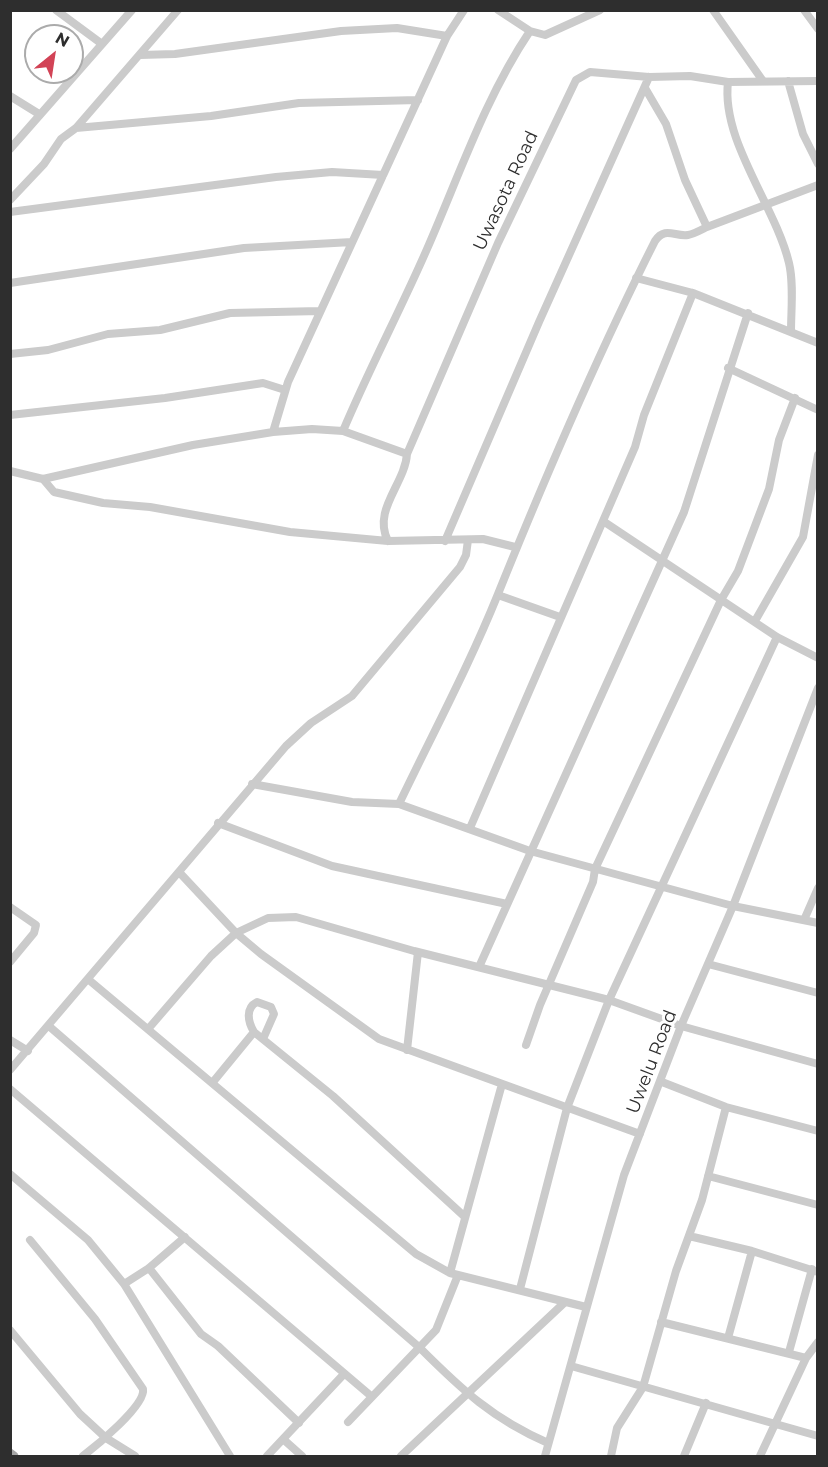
<!DOCTYPE html>
<html>
<head>
<meta charset="utf-8">
<style>
	body { margin:0 }
	#map { position:relative; width:828px; height:1467px; overflow:hidden; background:#fff; font-family:Montserrat,sans-serif }
	canvas { display:block }
	.frame { position:absolute; inset:0; border:12px solid #2e2e2e; pointer-events:none }
	.north { position:absolute; left:24px; top:24px; width:60px; height:60px; box-sizing:border-box; background:#fff; border:2px solid #ababab; border-radius:50%; rotate:30deg; font-size:16px; font-weight:700; line-height:24px; text-align:center; color:#2e2e2e }
	.north::after { content:''; display:block; margin:auto; width:21px; height:27px; background:#d24356; clip-path:polygon(50% 0,100% 100%,50% 72%,0 100%) }
</style>
</head>
<body>
<div id="map">
<canvas width="828" height="1467"></canvas>
<div class="frame"></div>
<div class="north">N</div>
</div>
<script>
const context = document.querySelector('canvas').getContext('2d');
context.lineJoin = 'round';
function strokePath(path, color, width, dash) {
  context.strokeStyle = color;
  context.lineWidth = width;
  context.lineCap = dash ? 'butt' : 'round';
  context.setLineDash(dash || []);
  context.stroke(path);
}
function drawText(font, color, halo, rows, align = 'center') {
  context.font = font + ' Montserrat,sans-serif';
  context.lineWidth = 6;
  context.setLineDash([]);
  context.textBaseline = 'middle';
  context.strokeStyle = halo;
  context.fillStyle = color;
  for (const [text, x, y, turn = 0] of rows) {
    context.save();
    context.translate(x, y);
    context.rotate((+turn || 0) * Math.PI / 180);
    context.textAlign = isNaN(turn) ? turn : align;
    if (halo) context.strokeText(text, 0, 0);
    context.fillText(text, 0, 0);
    context.restore();
  }
}
const minor = new Path2D(`
	M 56,10 L 102,44
	M 498,10 L 530,31 L 545,35 L 600,10
	M 713,10 L 763,81
	M 804,10 L 818,29
	M 140,55 L 175,54 L 341,31 L 397,28 L 447,36
	M 788,81 L 803,134 L 818,164
	M 728,82 C 721,141 775,205 789,263 C 794,284 791,310 791,332
	M 645,88 L 666,124 L 685,180 L 707,227 L 818,185
	M 10,96 L 39,114
	M 76,128 L 211,116 L 299,103 L 418,100
	M 10,149 L 132,10
	M 10,200 L 44,164 L 61,139 L 76,128 L 178,10
	M 10,212 L 276,177 L 332,172 L 383,175
	M 636,278 L 693,293 L 818,343
	M 10,283 L 244,248 L 352,242
	M 10,354 L 48,350 L 108,334 L 160,330 L 230,313 L 320,311
	M 728,368 L 818,410
	M 10,415 L 165,398 L 263,383 L 285,390
	M 343,431 C 369,369 400,311 427,249 C 459,176 485,98 530,31
	M 273,432 L 288,382 L 447,36 L 464,10
	M 10,471 L 43,479 L 54,492 L 103,503 L 150,507 L 290,532 L 388,541 L 483,539 L 515,547
	M 43,479 L 193,445 L 273,432 L 312,429 L 343,431 L 407,454
	M 603,521 L 777,637 L 818,658
	M 388,541 C 372,510 405,484 407,454 L 498,243 L 576,80 L 590,72 L 649,77 L 690,76 L 728,82 L 818,81
	M 445,541 L 539,322 L 649,77
	M 498,595 L 560,617
	M 755,621 L 803,537 L 818,455
	M 252,784 L 352,802 L 399,804 L 530,851 L 733,906 L 818,923
	M 399,804 C 432,735 469,666 498,594 C 546,475 597,356 655,241 C 665,226 675,237 688,235 C 694,234 701,230 707,227
	M 218,823 L 332,866 L 507,904
	M 470,828 L 635,447 L 644,415 L 693,293
	M 179,872 L 236,933 L 261,954 L 379,1039 L 640,1134
	M 10,907 L 36,925 L 34,933 L 10,962
	M 804,920 L 818,888
	M 708,964 L 818,993
	M 479,967 L 684,512 L 748,313
	M 89,980 L 416,1254 L 450,1273 L 586,1307
	M 50,1027 L 420,1348 C 462,1390 493,1419 548,1443
	M 149,1028 L 211,956 L 236,933 L 268,918 L 296,917 L 414,951 L 609,1000 L 681,1026 L 818,1064
	M 254,1032 C 248,1022 245,1008 257,1002 L 271,1007 L 274,1014 L 263,1039
	M 10,1040 L 28,1051
	M 526,1045 L 540,1005 L 593,882 L 595,869 L 721,600 L 738,571 L 769,489 L 779,440 L 795,398
	M 407,1050 L 418,952
	M 10,1070 L 286,746 L 311,723 L 352,696 L 460,567 L 466,555 L 468,540
	M 213,1082 L 254,1032 L 333,1096 L 465,1217
	M 662,1082 L 726,1107 L 818,1131
	M 10,1089 L 371,1396
	M 10,1174 L 88,1240 L 124,1284 L 230,1456
	M 708,1176 L 818,1205
	M 689,1236 L 752,1251 L 818,1272
	M 30,1240 L 95,1319 L 143,1389 C 146,1405 96,1446 83,1456
	M 149,1268 L 201,1334 L 218,1346 L 299,1423
	M 450,1273 L 502,1084
	M 124,1284 L 149,1268 L 185,1237
	M 520,1289 L 567,1108 L 609,1000 L 777,637
	M 661,1322 L 806,1358
	M 10,1330 L 80,1414 L 106,1438 L 135,1456
	M 728,1338 L 752,1251
	M 789,1352 L 812,1269
	M 571,1366 L 818,1436
	M 348,1422 L 436,1330 L 458,1275
	M 283,1439 L 302,1456
	M 267,1456 L 344,1374
	M 401,1456 L 564,1303
	M 545,1456 L 624,1175 L 681,1026 L 733,906 L 818,688
	M 611,1456 L 617,1428 L 643,1387 L 676,1271 L 702,1200 L 726,1107
	M 684,1456 L 706,1403
	M 760,1456 L 806,1358 L 818,1342`);
const major = new Path2D(`
	M 10,1453 L 14,1456`);
const streetNames = [
	["Uwasota Road",506,191,-65],
	["Uwelu Road",652,1062,-69]
];
strokePath(minor, '#cbcbcb', 8);
strokePath(major, '#a6a6a6', 9);
drawText('18px', '#2e2e2e', '#fff', streetNames);
</script>
</body>
</html>
